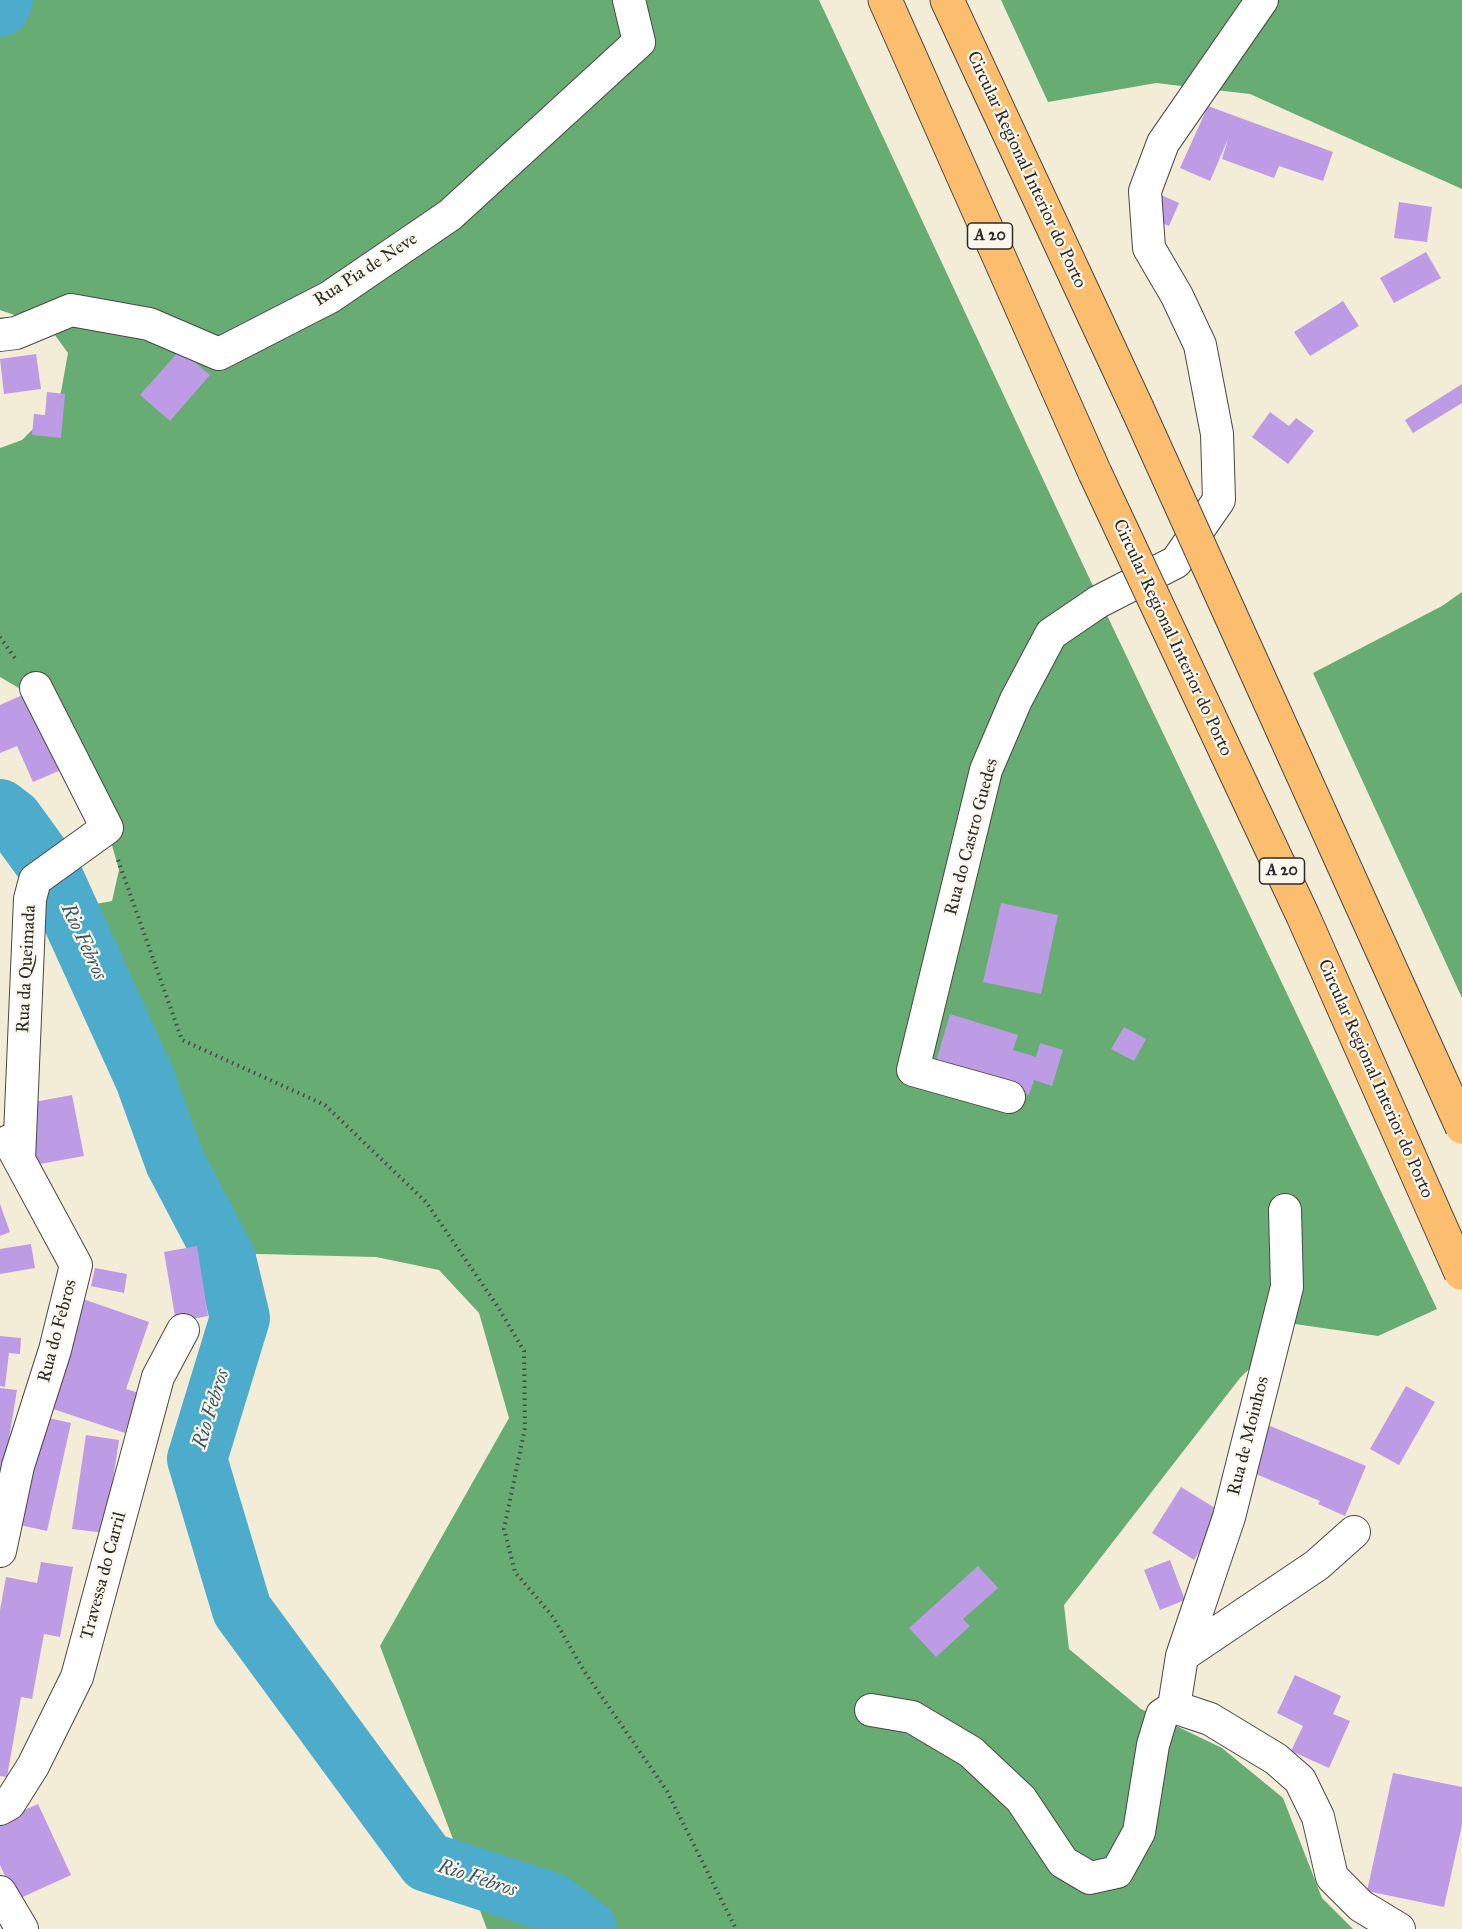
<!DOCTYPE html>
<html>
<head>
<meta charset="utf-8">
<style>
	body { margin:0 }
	canvas { display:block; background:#f3ecd6 }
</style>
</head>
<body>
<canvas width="1462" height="1929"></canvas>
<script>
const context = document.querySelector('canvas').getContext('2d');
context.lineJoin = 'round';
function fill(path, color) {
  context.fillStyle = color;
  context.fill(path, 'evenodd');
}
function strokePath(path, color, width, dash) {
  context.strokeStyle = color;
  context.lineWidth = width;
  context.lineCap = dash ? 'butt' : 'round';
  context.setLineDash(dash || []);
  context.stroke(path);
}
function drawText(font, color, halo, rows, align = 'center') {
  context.font = font + ' "IM FELL Great Primer",serif';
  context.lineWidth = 4.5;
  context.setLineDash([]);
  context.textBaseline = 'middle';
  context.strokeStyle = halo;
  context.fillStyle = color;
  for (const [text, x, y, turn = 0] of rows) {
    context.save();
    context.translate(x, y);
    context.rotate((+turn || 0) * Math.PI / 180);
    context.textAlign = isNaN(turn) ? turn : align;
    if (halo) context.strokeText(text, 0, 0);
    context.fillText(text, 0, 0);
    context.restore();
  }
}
const forest = new Path2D(`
	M 12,0 L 819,0 L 1085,569 L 1437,1309 L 1378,1336 L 1295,1324 L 1240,1378 L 1064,1605 L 1069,1649 L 1141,1709 L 1222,1748 L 1283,1798 L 1322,1898 L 1353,1929 L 487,1929 L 380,1646 L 509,1418 L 479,1313 L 439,1270 L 376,1257 L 219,1253 L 141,1094 L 42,914 L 112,901 L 119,870 L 99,799 L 29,694 L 0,677 L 0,448 L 22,440 L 59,403 L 68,353 L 49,327 L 0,310 L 0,27 Z
	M 1001,0 L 1462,0 L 1462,189 L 1250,94 L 1156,83 L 1048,102 Z
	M 1462,592 L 1462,998 L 1313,673 L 1442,606 Z`);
const river = new Path2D(`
	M 0,7 L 3,0
	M 0,809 L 13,819 L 50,870 L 145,1079 L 175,1162 L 226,1259 L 240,1318 L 197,1459 L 242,1610 L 427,1862 L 551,1902 L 587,1929`);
const building = new Path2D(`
	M 1208,106 L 1333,152 L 1323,181 L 1279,166 L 1274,178 L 1222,159 L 1228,139 L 1210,181 L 1180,168 Z
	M 1159,194 L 1179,203 L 1169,226 L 1149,217 Z
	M 1399,202 L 1432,207 L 1427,242 L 1394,238 Z
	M 1426,252 L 1441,278 L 1394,303 L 1380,278 Z
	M 1343,301 L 1359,326 L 1310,356 L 1294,332 Z
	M 180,350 L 210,375 L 170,421 L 140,395 Z
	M 36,354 L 41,389 L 4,394 L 0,359 Z
	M 1462,384 L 1462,403 L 1413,433 L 1405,420 Z
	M 47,392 L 65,394 L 61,438 L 32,435 L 34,414 L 45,415 Z
	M 1270,412 L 1289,426 L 1296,418 L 1314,431 L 1288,464 L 1252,437 Z
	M 27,693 L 61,770 L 33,782 L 17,746 L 0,753 L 0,705 Z
	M 1001,903 L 1058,915 L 1041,994 L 983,982 Z
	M 950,1014 L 1018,1035 L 1013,1050 L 1036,1057 L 1040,1043 L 1063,1050 L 1052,1086 L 1034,1080 L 1029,1095 L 935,1065 Z
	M 1124,1027 L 1146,1039 L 1134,1061 L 1111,1049 Z
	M 72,1095 L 84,1156 L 34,1165 L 23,1104 Z
	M 0,1204 L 10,1232 L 0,1236 Z
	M 31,1244 L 35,1268 L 0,1274 L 0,1249 Z
	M 197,1246 L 208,1316 L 176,1322 L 164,1252 Z
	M 95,1268 L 127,1274 L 124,1293 L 91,1286 Z
	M 83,1299 L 149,1322 L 126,1389 L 139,1393 L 125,1433 L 47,1407 Z
	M 0,1336 L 21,1338 L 20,1354 L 9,1353 L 5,1387 L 0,1386 Z
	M 1406,1386 L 1435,1402 L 1399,1465 L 1370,1449 Z
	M 0,1388 L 17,1390 L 1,1487 L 0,1487 Z
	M 44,1417 L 71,1423 L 47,1531 L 20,1525 Z
	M 1263,1423 L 1366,1466 L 1345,1516 L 1318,1504 L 1320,1501 L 1244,1469 Z
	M 86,1435 L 119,1440 L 105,1533 L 72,1529 Z
	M 1181,1487 L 1223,1513 L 1194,1560 L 1152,1533 Z
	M 1170,1560 L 1185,1600 L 1160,1610 L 1144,1570 Z
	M 41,1562 L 73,1567 L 60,1637 L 44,1634 L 32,1699 L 21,1697 L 7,1777 L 0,1776 L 0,1610 L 6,1577 L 37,1583 Z
	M 978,1566 L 998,1588 L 963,1619 L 970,1626 L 936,1657 L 909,1628 Z
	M 1295,1675 L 1341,1696 L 1333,1714 L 1350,1721 L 1329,1768 L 1291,1751 L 1303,1726 L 1277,1713 Z
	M 1393,1773 L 1462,1787 L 1462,1825 L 1444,1907 L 1367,1891 Z
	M 38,1804 L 71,1875 L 16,1900 L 0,1865 L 0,1821 Z`);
const path = new Path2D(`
	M 0,637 L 17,661
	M 118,860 L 182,1040 L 325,1105 L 426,1202 L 498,1307 L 524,1351 L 525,1428 L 504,1529 L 515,1572 L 553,1617 L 584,1671 L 667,1791 L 736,1929`);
const minor = new Path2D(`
	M 0,335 L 16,333 L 71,310 L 149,324 L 219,354 L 330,297 L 450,215 L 639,42 L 629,0
	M 1009,1097 L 913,1070 L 986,770 L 1016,700 L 1051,634 L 1098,602 L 1176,562 L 1219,500 L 1217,434 L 1200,345 L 1177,296 L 1149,248 L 1145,191 L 1163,143 L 1262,0
	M 19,1159 L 30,899 L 35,880 L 107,828 L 36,688
	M 0,1551 L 18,1466 L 55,1350 L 76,1265 L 9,1141
	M 1182,1656 L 1317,1565 L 1354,1532
	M 1174,1707 L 1182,1656 L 1229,1517 L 1287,1287 L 1285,1210
	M 871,1710 L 912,1717 L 971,1752 L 1021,1799 L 1063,1862 L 1090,1878 L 1117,1872 L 1139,1832 L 1153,1745 L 1162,1715 L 1174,1707 L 1210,1719 L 1276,1759 L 1300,1780 L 1318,1817 L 1332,1877 L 1361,1906 L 1399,1929
	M 0,1809 L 9,1804 L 33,1766 L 77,1677 L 158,1377 L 183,1330
	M 0,1892 L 22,1929`);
const highway = new Path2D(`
	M 885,0 L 1095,473
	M 947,0 L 1137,408`);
const highwayBridge = new Path2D(`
	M 1137,408 L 1462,1127
	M 1095,473 L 1303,916 L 1461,1273`);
const shields = [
	[990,236,45],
	[1282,871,45]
];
const shieldNames = [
	["A 20",990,236],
	["A 20",1282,871]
];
const streetNames = [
	["Circular Regional Interior do Porto",1026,170,65],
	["Rua Pia de Neve",366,270,-33],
	["Circular Regional Interior do Porto",1172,638,65],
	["Rua do Castro Guedes",972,837,-75],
	["Rua da Queimada",27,969,-87],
	["Circular Regional Interior do Porto",1375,1079,66],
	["Rua do Febros",58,1331,-75],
	["Rua de Moinhos",1249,1436,-76],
	["Travessa do Carril",104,1576,-75]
];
const waterNames = [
	["Rio Febros",83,942,65],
	["Rio Febros",212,1409,-73],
	["Rio Febros",477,1879,18]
];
fill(forest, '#66ac73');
strokePath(river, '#4daccc', 60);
fill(building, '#be9ce5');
strokePath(minor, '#494845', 34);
strokePath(highway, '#494845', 35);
strokePath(path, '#494845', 4, [1.5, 4.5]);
strokePath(minor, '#fff', 32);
strokePath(highway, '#fbbd6e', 33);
strokePath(highwayBridge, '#494845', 35, []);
strokePath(highwayBridge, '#fbbd6e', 33);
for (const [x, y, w] of shields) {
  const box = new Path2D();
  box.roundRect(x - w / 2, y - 13, w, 26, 4.5);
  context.fillStyle = '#fbf7ec';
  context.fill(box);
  strokePath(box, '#2b2b2b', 1.5);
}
drawText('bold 16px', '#2b2b2b', null, shieldNames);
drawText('18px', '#2b2b2b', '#fbf7ec', streetNames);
drawText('italic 20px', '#375863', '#fbf7ec', waterNames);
</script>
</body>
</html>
